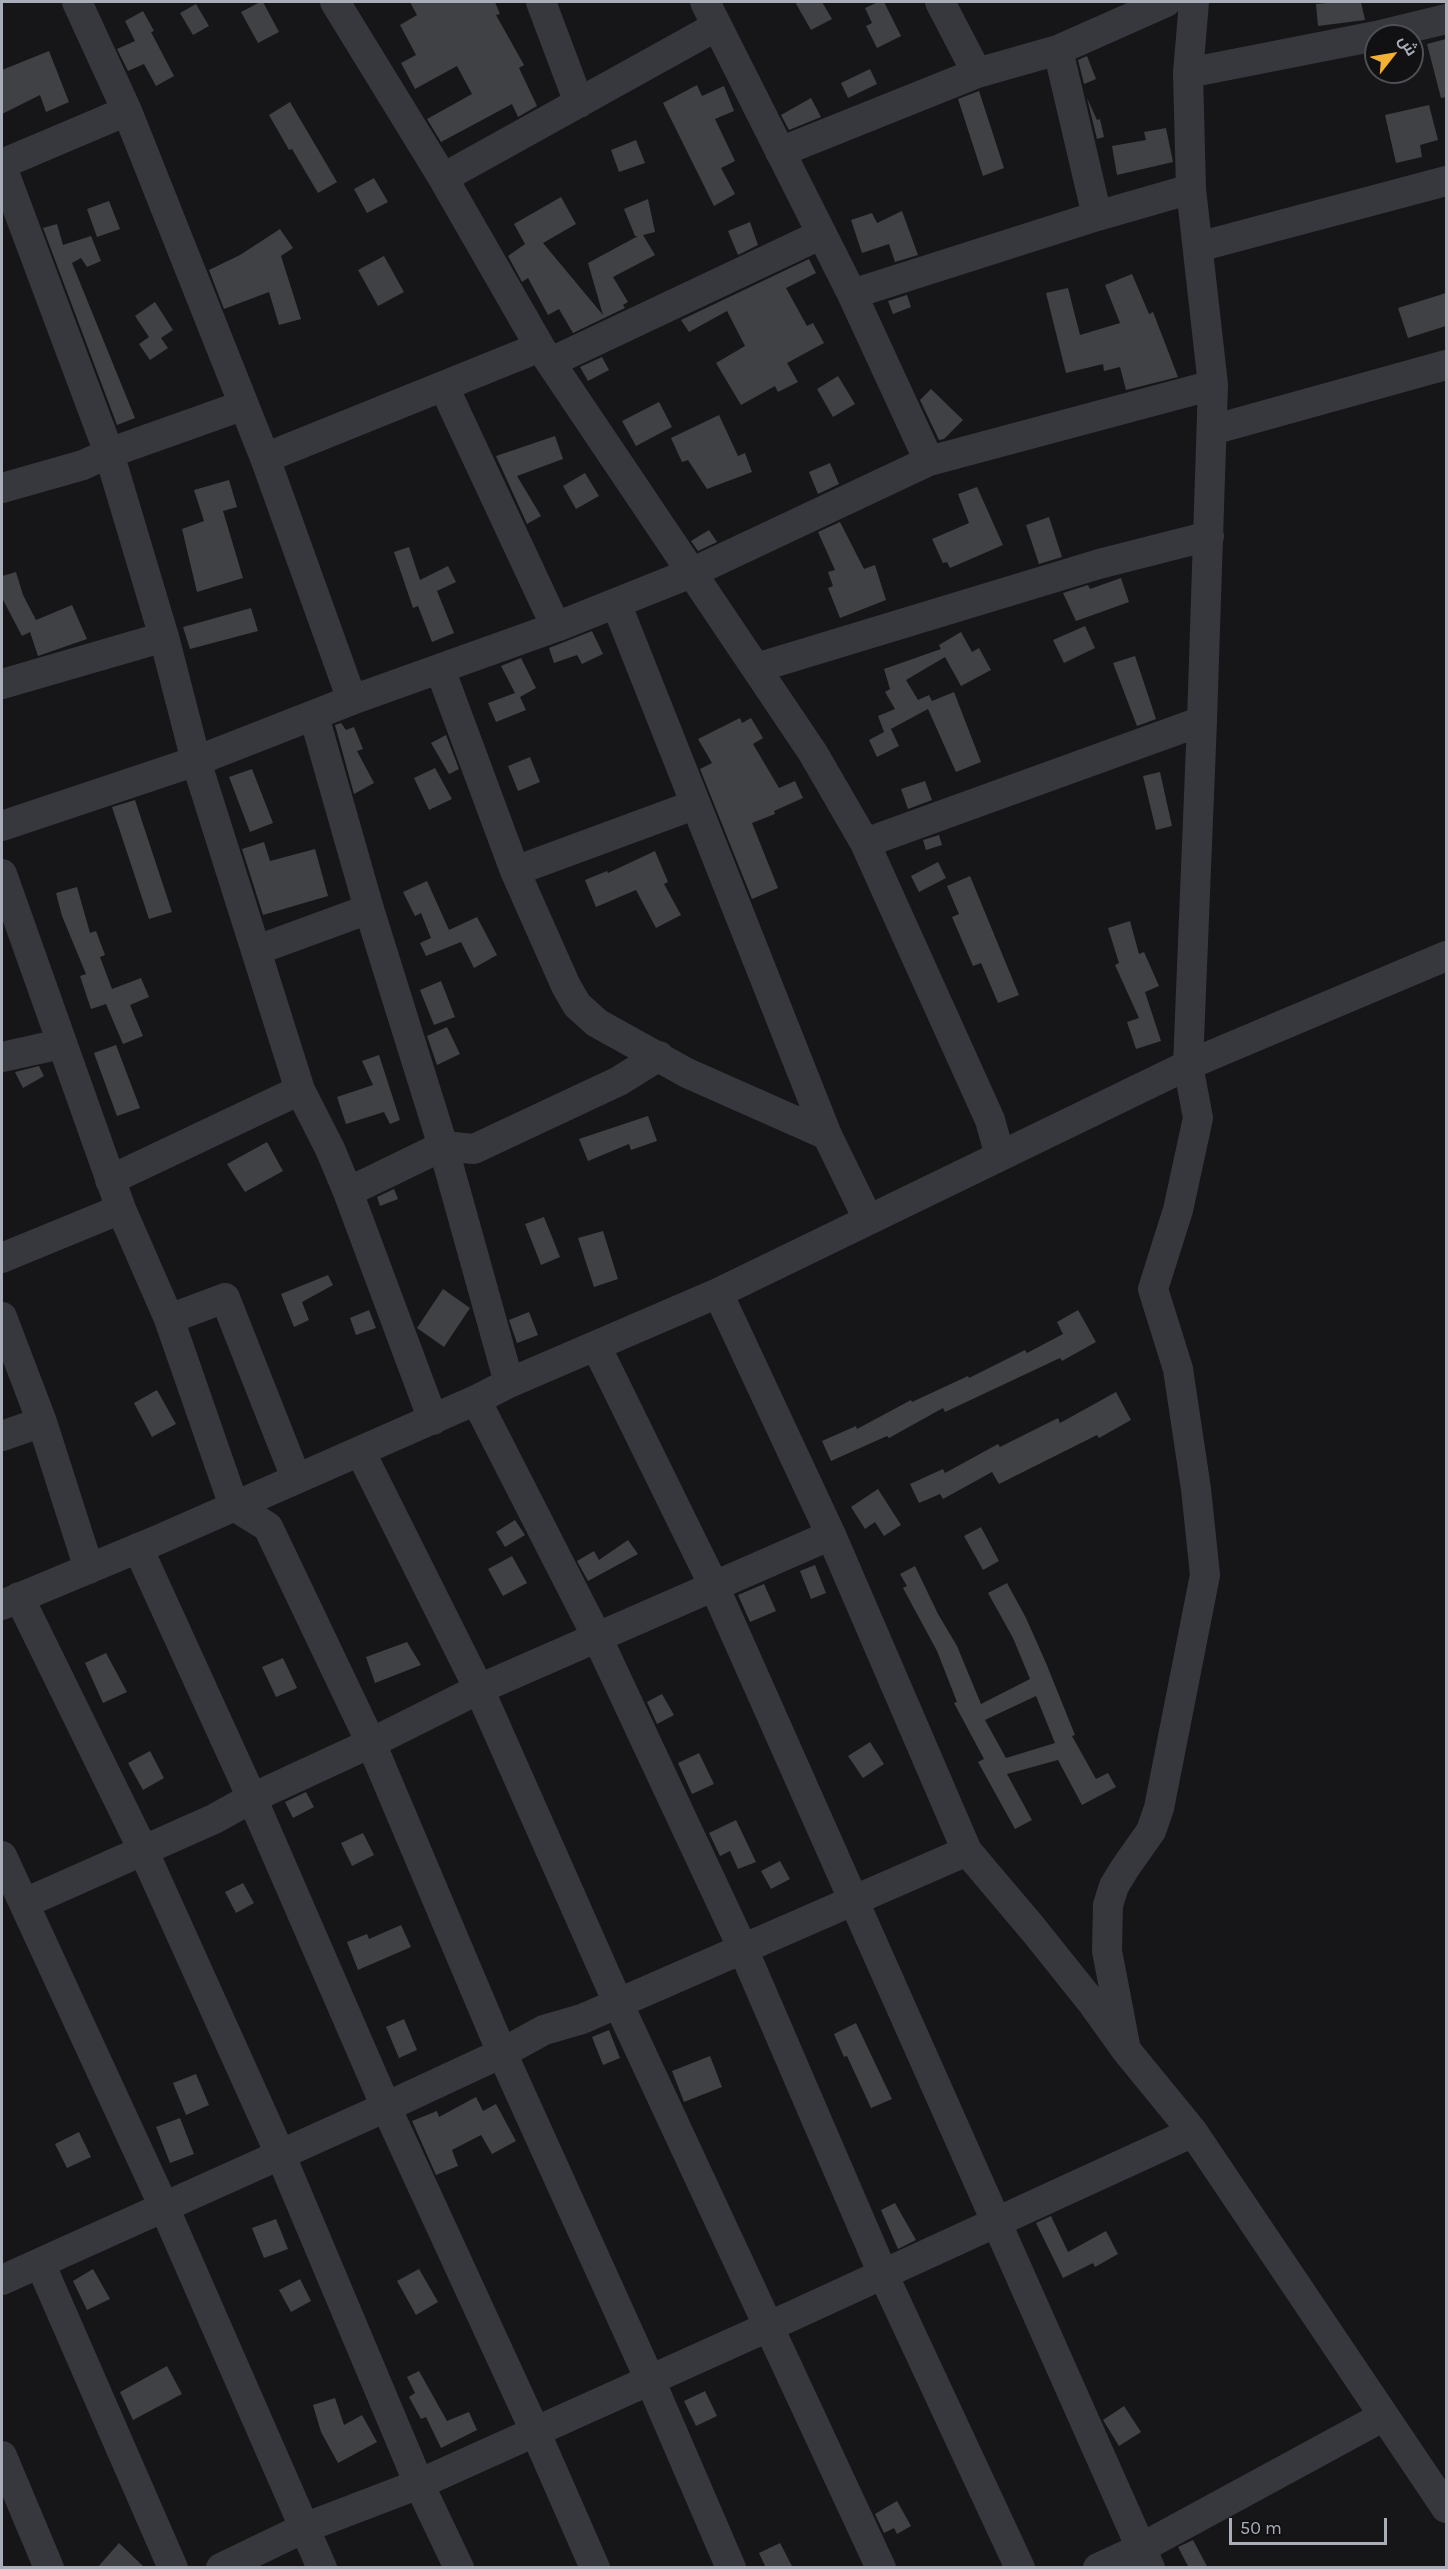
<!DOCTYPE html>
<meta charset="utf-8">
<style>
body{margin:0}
#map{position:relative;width:1448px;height:2569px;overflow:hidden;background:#161618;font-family:Karla,Cairo,sans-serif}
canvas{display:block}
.frame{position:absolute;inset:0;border:3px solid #a8adb8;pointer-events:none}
.north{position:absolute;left:1364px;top:24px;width:60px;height:60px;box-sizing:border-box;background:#111113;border:2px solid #4d4f55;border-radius:50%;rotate:59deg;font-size:16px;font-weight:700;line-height:24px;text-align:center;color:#a8adb8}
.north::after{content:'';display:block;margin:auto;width:21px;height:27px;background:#f2b134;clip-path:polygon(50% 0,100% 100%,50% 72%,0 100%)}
.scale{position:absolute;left:1229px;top:2518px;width:158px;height:27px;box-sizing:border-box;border:3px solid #a8adb8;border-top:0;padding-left:8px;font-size:18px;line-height:21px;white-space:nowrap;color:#a8adb8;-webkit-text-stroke:4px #111113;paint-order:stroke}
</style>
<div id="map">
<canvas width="1448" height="2569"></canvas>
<div class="frame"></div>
<div class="north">ش</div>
<div class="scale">50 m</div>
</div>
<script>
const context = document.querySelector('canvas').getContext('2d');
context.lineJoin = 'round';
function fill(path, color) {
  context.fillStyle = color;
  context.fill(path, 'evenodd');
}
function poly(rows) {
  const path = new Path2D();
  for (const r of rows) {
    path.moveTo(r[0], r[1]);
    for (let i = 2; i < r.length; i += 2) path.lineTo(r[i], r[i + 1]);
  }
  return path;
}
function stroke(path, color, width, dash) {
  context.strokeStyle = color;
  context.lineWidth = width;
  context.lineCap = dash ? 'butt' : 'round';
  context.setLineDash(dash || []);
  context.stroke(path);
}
const building = poly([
 [260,2,263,2,279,32,258,43,241,12],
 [410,2,495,2,500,14,496,15,524,65,519,68,537,106,518,117,512,104,441,142,427,119,472,94,457,66,415,89,401,63,416,55,400,25,417,15],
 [795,2,822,2,832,19,811,30],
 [878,2,884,2,901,36,877,48,866,26,872,23,865,8],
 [1339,2,1361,2,1365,20,1318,26,1316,4],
 [196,4,209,26,193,35,180,13],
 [143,11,154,31,151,32,174,76,156,86,144,64,128,71,117,49,135,41,125,21],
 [1446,39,1446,97,1441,98,1427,44],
 [49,51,69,102,46,112,40,95,2,114,2,70],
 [1087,56,1096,79,1084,84,1078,60],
 [870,69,877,84,848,98,841,83],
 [697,85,702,96,724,86,734,111,715,119,735,161,721,168,735,194,714,206,663,103],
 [979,91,1004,168,983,176,958,99],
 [811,98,821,117,789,130,781,115],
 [1087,98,1097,120,1100,119,1104,137,1097,139],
 [290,102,337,182,318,193,292,149,289,150,269,115],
 [1429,105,1438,140,1420,145,1422,157,1396,163,1385,115],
 [1166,128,1173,162,1117,175,1112,146,1146,140,1144,132],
 [636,140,645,163,619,172,611,150],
 [374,178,388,202,367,213,354,189],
 [561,197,576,224,543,243,603,315,588,263,638,236,635,236,624,209,648,199,655,232,643,235,655,255,613,277,628,302,623,305,625,308,573,333,559,309,548,315,528,278,522,282,508,256,525,244,514,224],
 [109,201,120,229,97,237,87,209],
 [902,211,918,255,895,262,889,244,862,253,851,220,872,213,877,223],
 [750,222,758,245,738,255,728,231],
 [57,224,63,245,91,236,101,261,87,267,81,258,72,263,135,418,117,425,43,228],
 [280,229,293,248,281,256,301,319,279,325,269,292,224,309,209,270,240,255],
 [384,256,404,292,378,306,358,270],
 [809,259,816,273,786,288,807,326,813,323,824,343,787,363,798,382,778,392,775,386,741,405,716,363,745,346,727,311,689,332,681,320],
 [1132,274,1149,314,1153,312,1178,377,1126,390,1120,367,1104,371,1103,364,1066,373,1046,293,1068,288,1080,335,1120,323,1105,285],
 [1446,293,1446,326,1408,338,1398,308],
 [907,295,911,307,893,314,888,301],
 [155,302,173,330,161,338,168,348,150,360,139,344,149,337,135,316],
 [602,357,609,370,588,381,580,367],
 [838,376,855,404,833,417,817,389],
 [931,389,963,420,944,439,939,440,920,400],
 [659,402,672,427,636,446,622,421],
 [719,415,738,456,745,453,752,472,707,489,688,460,682,462,671,438],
 [555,436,563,459,517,476,541,516,527,524,496,456],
 [830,463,839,484,818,494,809,472],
 [585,473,599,496,576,509,563,486],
 [229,480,237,507,223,511,243,578,197,592,182,529,204,521,194,490],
 [977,487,1003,545,950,568,947,562,943,563,932,539,969,523,958,494],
 [1049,517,1062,557,1039,564,1026,525],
 [840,522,864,569,875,565,886,600,840,618,828,588,833,586,828,572,835,570,818,532],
 [709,530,717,542,698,551,691,541],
 [409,547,420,580,448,566,456,582,437,591,454,633,432,642,418,606,413,608,394,552],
 [16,572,23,595,36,620,72,605,87,639,38,656,30,632,22,636,2,598,2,576],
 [1121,578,1129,602,1076,621,1063,593,1088,585,1090,589],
 [251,608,258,631,190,649,183,627],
 [1085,626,1095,648,1064,663,1053,640],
 [592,631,603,654,582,664,577,655,554,663,549,648],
 [961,632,972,652,979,648,991,670,961,686,945,657,906,680,918,700,929,695,932,701,954,692,981,762,956,772,928,709,889,730,891,729,899,746,877,757,869,740,884,732,878,716,895,709,885,692,890,689,884,669,941,649,939,645],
 [1135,656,1156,719,1137,726,1113,663],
 [521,658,536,688,520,697,526,710,496,722,488,703,515,693,501,666],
 [740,718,742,723,751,718,763,738,753,744,779,788,795,781,803,798,774,811,775,814,752,823,778,888,752,899,700,769,712,763,698,739],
 [341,723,346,730,354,727,363,749,357,751,374,783,354,794,335,725],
 [446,735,459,769,449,774,431,743],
 [530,757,540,782,518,791,508,766],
 [435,768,452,799,429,810,414,778],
 [252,769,273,823,250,832,229,777],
 [1160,772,1172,826,1156,830,1143,776],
 [925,781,932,800,908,809,901,789],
 [135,800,172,912,149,919,112,807],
 [939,835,942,845,926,850,923,840],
 [264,842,270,861,315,849,328,896,263,915,242,849],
 [655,851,668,882,664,884,681,915,656,928,636,890,596,907,585,880,607,871,608,873],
 [938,862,946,878,919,892,911,876],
 [970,876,1019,995,998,1003,981,963,973,966,952,917,959,914,947,886],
 [427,881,449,930,477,917,497,955,474,968,461,942,426,956,420,943,431,938,421,913,415,916,403,892],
 [77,887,90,933,96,931,105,955,100,957,112,989,141,978,149,997,130,1005,143,1036,123,1044,106,1004,91,1009,80,976,86,974,62,916,56,893],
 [1130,921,1139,954,1144,952,1159,986,1145,992,1161,1041,1136,1049,1127,1022,1139,1018,1115,965,1119,963,1108,928],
 [441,981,455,1017,434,1025,420,990],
 [447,1027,460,1054,437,1065,427,1036],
 [116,1045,140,1108,117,1116,94,1053],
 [379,1055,400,1120,390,1124,384,1112,346,1124,337,1097,373,1085,362,1061],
 [39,1066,44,1076,23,1088,15,1072],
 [648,1116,657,1141,631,1150,629,1144,588,1161,579,1139],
 [267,1142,283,1171,245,1192,227,1164],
 [394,1189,398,1199,380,1206,377,1197],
 [544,1217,560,1257,541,1265,525,1224],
 [603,1231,618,1279,594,1287,578,1238],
 [328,1275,333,1285,302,1302,309,1320,294,1327,281,1294],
 [443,1289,470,1308,444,1347,417,1328],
 [369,1310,376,1328,356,1335,350,1318],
 [1078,1310,1096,1342,1062,1361,1060,1358,945,1412,943,1408,889,1438,887,1436,831,1461,822,1441,856,1426,857,1429,911,1400,912,1402,968,1376,969,1378,1025,1350,1027,1353,1063,1334,1057,1322],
 [529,1312,538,1335,517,1343,509,1320],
 [157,1390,176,1424,152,1437,134,1403],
 [1116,1392,1131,1420,1099,1438,1097,1435,999,1484,992,1472,943,1499,940,1494,919,1503,910,1484,943,1469,945,1473,998,1444,1000,1447,1058,1418,1060,1423],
 [878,1489,901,1525,884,1536,875,1522,865,1529,851,1507],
 [515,1520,525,1535,505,1547,496,1532],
 [981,1527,999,1561,983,1570,964,1536],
 [628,1540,638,1554,588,1581,577,1561,594,1551,599,1560],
 [512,1556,527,1583,503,1596,488,1569],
 [815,1565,826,1593,811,1599,800,1571],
 [915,1566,938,1614,957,1646,981,1704,1030,1679,1013,1638,988,1593,1007,1583,1026,1618,1046,1663,1075,1735,1072,1736,1096,1779,1108,1773,1116,1787,1082,1805,1058,1760,1007,1774,1032,1820,1015,1829,978,1762,984,1759,954,1703,957,1702,937,1651,903,1588,907,1586,900,1574],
 [1036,1696,1055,1743,1006,1758,985,1720],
 [764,1584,776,1611,750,1622,738,1595],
 [407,1642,421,1665,375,1683,366,1657],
 [106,1653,127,1692,103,1703,85,1663],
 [283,1658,297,1688,276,1697,262,1667],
 [662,1694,674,1715,657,1724,647,1702],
 [870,1742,884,1764,863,1778,848,1756],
 [150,1751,164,1778,143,1790,128,1763],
 [699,1753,714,1784,692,1794,678,1763],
 [306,1792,314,1807,293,1818,285,1802],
 [736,1820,756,1862,738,1869,730,1851,720,1856,709,1833],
 [363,1833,374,1855,352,1866,341,1843],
 [780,1861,790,1879,771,1889,761,1871],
 [243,1883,254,1903,236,1913,225,1892],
 [401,1925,411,1947,358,1970,347,1942,367,1934,369,1939],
 [404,2019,417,2050,399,2058,386,2027],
 [856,2023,892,2099,871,2108,847,2056,844,2057,834,2034],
 [609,2030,620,2058,603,2065,592,2037],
 [710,2056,722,2087,684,2102,672,2071],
 [196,2074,209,2105,186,2115,173,2083],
 [476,2097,483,2111,496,2104,516,2141,492,2154,481,2135,452,2150,458,2166,436,2175,412,2121,437,2111,439,2117],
 [180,2118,194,2154,170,2163,156,2127],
 [79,2132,91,2157,67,2168,55,2144],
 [895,2203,916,2240,898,2249,881,2210],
 [1051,2216,1068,2252,1106,2231,1118,2254,1095,2267,1093,2263,1063,2278,1036,2223],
 [276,2219,288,2249,264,2258,252,2228],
 [93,2269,110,2299,87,2310,73,2281],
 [419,2269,438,2302,416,2315,397,2281],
 [300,2279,311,2301,291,2312,279,2290],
 [167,2366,182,2394,133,2420,120,2392],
 [419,2371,447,2421,469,2412,477,2430,441,2448,426,2417,421,2419,409,2397,415,2393,407,2377],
 [705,2391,717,2416,696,2426,684,2401],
 [335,2398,344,2425,362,2415,377,2442,338,2463,321,2432,313,2405],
 [1124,2406,1141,2432,1119,2446,1103,2420],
 [897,2501,911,2526,897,2534,894,2528,884,2533,875,2514],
 [1193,2540,1208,2568,1189,2568,1178,2547],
 [119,2543,145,2568,97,2568],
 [780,2543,793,2568,766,2568,759,2553]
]);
const minor = poly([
 [77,2,127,111,265,458,352,700],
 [335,2,443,178,540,347,813,753,865,843,990,1120,1000,1156],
 [541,2,579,103],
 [705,2,852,294,929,461],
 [940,2,977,73],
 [1376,36,1446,19],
 [1058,50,1097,216],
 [1188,73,1376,36],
 [780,152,977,73,1058,50,1166,2],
 [2,164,127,111],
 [2,167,109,453,164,637,196,761,300,1090,330,1149,348,1192,433,1420],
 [443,178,717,26],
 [1198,247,1446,181],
 [852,294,1097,216,1191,189],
 [551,362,822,234],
 [444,387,556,627],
 [1212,430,1446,365],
 [265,458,540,347],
 [2,488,83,465,109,453,244,405],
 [616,603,827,1135,868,1219],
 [756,668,1099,564,1209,536],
 [440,669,515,871,566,986,577,1005,597,1023,687,1073,827,1135],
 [2,684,164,637],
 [314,716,369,909,443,1146,509,1383],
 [2,826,196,761,352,700,556,627,691,573,929,461,1213,385],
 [865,843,1202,721],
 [515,871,694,805],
 [2,874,121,1209,169,1319,225,1298,296,1478],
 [257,950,369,909],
 [2,1057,61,1044],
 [110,1180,300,1090],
 [348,1192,443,1146,474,1149,619,1081,659,1056],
 [2,1258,121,1209],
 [718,1293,831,1535,967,1851,1033,1929,1093,2004,1126,2050,1193,2132,1446,2508],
 [2,1317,42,1422,89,1569],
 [169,1319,234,1506,268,1527,371,1743,502,2053,650,2380,731,2568],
 [596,1346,714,1586,1150,2568],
 [476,1400,597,1637,743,1949,883,2274,1020,2568],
 [2,1436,42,1422],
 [360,1451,479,1689,618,2003,881,2568],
 [138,1548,252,1798,386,2107,535,2431,595,2568],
 [19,1597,143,1850,281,2156,419,2484,459,2568],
 [2,1605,160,1539,476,1400,509,1383,718,1293,1188,1065,1446,956],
 [2,1856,164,2207,322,2568],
 [25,1903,214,1819,252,1798,371,1743,479,1689,831,1535],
 [1126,2050,1107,1951,1108,1905,1114,1886,1125,1868,1151,1831,1159,1808,1205,1575,1196,1489,1178,1369,1153,1289,1178,1210,1198,1118,1188,1065,1202,721,1213,385,1191,189,1188,73,1194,2],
 [40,2263,173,2568],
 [2,2280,386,2107,502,2053,544,2030,582,2019,967,1851],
 [2,2456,49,2568],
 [221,2568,304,2528,419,2484,770,2326,1193,2132],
 [1098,2568,1141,2548,1384,2416]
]);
fill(building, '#404145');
stroke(minor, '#37383d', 30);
</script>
